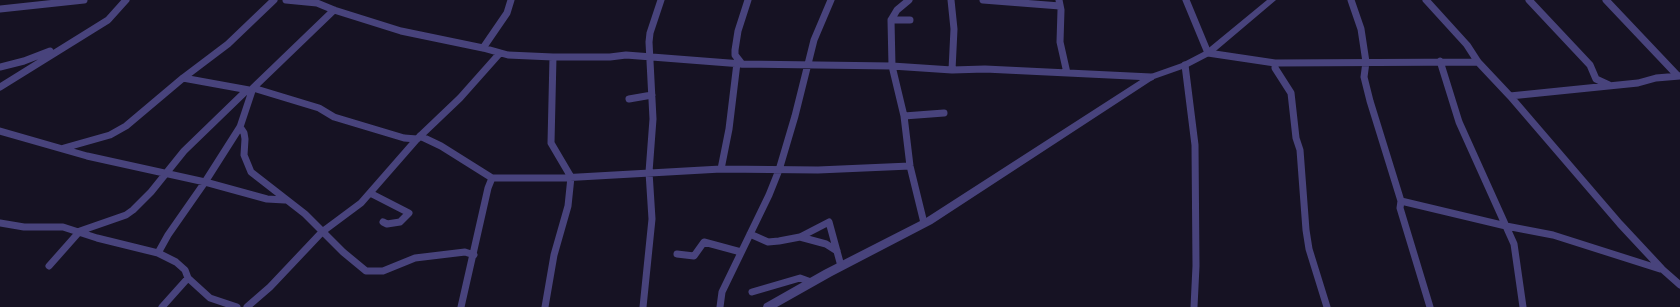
<!DOCTYPE html>
<style>
body{margin:0}
canvas{display:block;background:#161223}
</style>
<canvas width="1680" height="307"></canvas>
<script>
const context = document.querySelector('canvas').getContext('2d');
context.lineJoin = 'round';
function poly(rows) {
  const path = new Path2D();
  for (const r of rows) {
    path.moveTo(r[0], r[1]);
    for (let i = 2; i < r.length; i += 2) path.lineTo(r[i], r[i + 1]);
  }
  return path;
}
function stroke(path, color, width, dash) {
  context.strokeStyle = color;
  context.lineWidth = width;
  context.lineCap = dash ? 'butt' : 'round';
  context.setLineDash(dash || []);
  context.stroke(path);
}
function fill(path, color) {
  context.fillStyle = color;
  context.fill(path, 'evenodd');
}
const minor = poly([
 [286,0,317,3,334,10,401,31,483,48,508,55,553,57,610,57,626,55,742,64,892,66,952,70,985,69,1151,77],
 [909,0,897,10,891,20,892,66,904,116,910,166,924,223],
 [951,0,954,29,952,70],
 [983,0,1060,6],
 [1059,0,1061,10,1060,42,1067,73],
 [1186,0,1208,53,1275,63,1478,62],
 [1351,0,1361,29,1366,62,1364,77,1370,101,1401,201,1400,208,1430,307],
 [1426,0,1467,45,1478,62,1510,96,1620,224,1662,269,1680,285],
 [1529,0,1590,65,1596,79,1609,85],
 [1606,0,1678,76],
 [0,9,84,0],
 [891,20,910,20],
 [483,48,507,13,511,0],
 [1440,61,1459,122,1514,244,1523,307],
 [1275,63,1275,68,1291,93,1296,138,1300,150,1306,230,1309,249,1327,307],
 [742,64,735,55,735,50,738,31,748,0],
 [1185,65,1195,145,1196,266,1194,307],
 [0,67,24,61,50,51],
 [183,78,249,90],
 [0,87,108,20,126,0],
 [253,88,319,108,334,117,404,138,417,139],
 [1510,96,1638,83,1656,78,1680,76],
 [629,99,652,95],
 [904,116,944,113],
 [240,127,244,133,245,139,244,155,251,172,305,214,343,252,366,271,383,271,415,258,465,252,474,255],
 [0,131,87,156,205,182,267,199,285,200],
 [420,136,441,146,492,178,561,178,721,169,818,170,910,166],
 [64,148,110,135,126,126,183,78,228,44,274,0],
 [721,169,729,129,737,63],
 [370,193,409,213,400,222,387,224,383,222],
 [1401,201,1506,226,1553,235,1660,269],
 [0,223,24,227,63,227,97,238,158,253,176,262,185,270,188,278,210,298,237,307],
 [750,234,768,242,779,241,800,237,829,222,841,266],
 [800,237,826,244,837,251],
 [158,253,168,235,205,182,240,127,253,88,334,10],
 [677,254,694,256,704,242,741,252],
 [49,266,80,231,126,215,133,210,151,192,184,151,247,90],
 [752,292,800,278,811,282],
 [162,307,188,278],
 [247,307,270,287,322,232,361,203,417,139,460,98,500,53],
 [461,307,488,188,492,178],
 [545,307,554,255,568,206,571,177,551,143,553,57],
 [643,307,652,219,649,172,653,119,649,42,650,33,661,0],
 [720,307,722,292,769,195,779,170,795,116,814,40,831,0]
]);
const tertiary = poly([
 [1267,0,1276,0,1211,55,1188,67,1154,79,932,224,832,276,777,307,763,307,764,304,824,270,926,218,1148,75,1182,63,1205,51,1267,0]
]);
stroke(minor, '#48437c', 7);
fill(tertiary, '#48437c');
</script>
